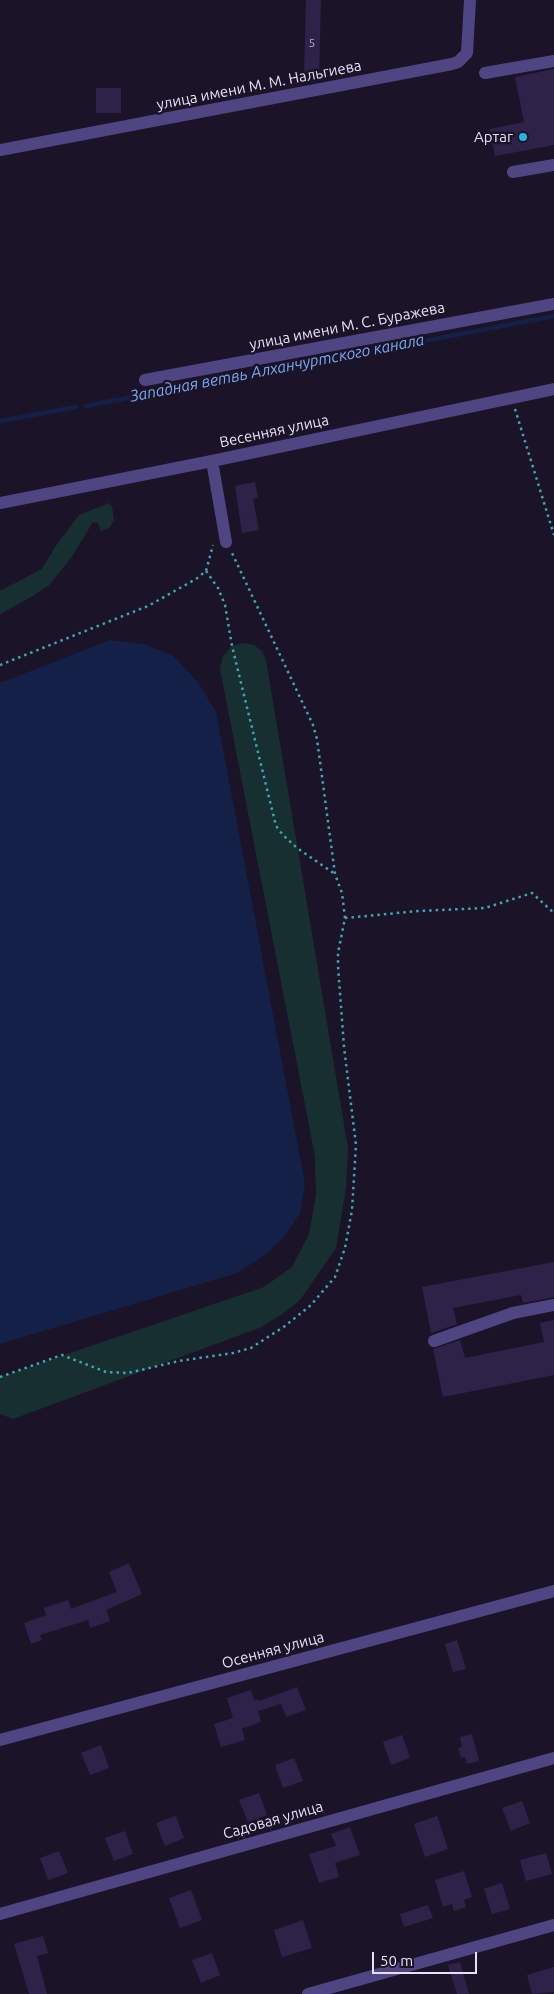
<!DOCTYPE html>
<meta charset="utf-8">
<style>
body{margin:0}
#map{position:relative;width:554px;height:1994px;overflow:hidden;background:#1b1429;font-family:Ubuntu,sans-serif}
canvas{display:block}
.scale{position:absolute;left:372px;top:1952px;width:105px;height:22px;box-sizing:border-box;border:2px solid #e7e0fb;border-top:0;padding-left:6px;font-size:15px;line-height:18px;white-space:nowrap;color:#e7e0fb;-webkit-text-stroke:4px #1b1429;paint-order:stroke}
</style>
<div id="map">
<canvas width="554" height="1994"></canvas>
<div class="scale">50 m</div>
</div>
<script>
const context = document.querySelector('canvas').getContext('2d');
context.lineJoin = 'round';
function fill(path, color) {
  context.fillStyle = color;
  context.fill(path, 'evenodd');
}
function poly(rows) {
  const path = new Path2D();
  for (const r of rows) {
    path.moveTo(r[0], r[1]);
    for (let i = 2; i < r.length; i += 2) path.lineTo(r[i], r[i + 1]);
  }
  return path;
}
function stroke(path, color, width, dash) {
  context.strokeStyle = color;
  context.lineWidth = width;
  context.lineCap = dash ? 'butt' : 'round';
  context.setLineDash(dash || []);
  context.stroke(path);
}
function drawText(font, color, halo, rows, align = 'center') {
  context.font = font + ' Ubuntu,sans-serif';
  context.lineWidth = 5;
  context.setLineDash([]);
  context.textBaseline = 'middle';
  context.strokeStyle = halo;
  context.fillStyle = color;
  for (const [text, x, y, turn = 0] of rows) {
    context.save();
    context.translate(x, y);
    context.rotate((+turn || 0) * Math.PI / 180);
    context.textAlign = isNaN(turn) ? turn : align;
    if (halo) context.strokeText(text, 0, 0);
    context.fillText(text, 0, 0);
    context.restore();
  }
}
const green = poly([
 [109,503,112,507,114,520,109,528,101,531,98,523,93,522,71,558,49,585,36,594,0,614,0,591,42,569,55,547,79,515],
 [243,643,254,645,262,651,266,660,348,1148,346,1188,336,1248,300,1300,281,1315,259,1328,13,1419,0,1414,0,1377,264,1287,292,1267,309,1234,316,1195,315,1156,220,669,223,656,232,646]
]);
const water = poly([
 [110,640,144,644,173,656,198,682,216,712,305,1184,300,1213,284,1237,266,1254,237,1273,0,1344,0,683]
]);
const stream = poly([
 [86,406,554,316],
 [0,421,76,407]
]);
const building = poly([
 [306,0,321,0,319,76,304,77],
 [554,69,554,145,495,156,490,129,524,122,515,77],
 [96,88,121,88,121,113,96,113],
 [255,482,258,498,253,499,259,530,242,533,235,486],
 [554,1262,554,1297,523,1303,521,1295,453,1308,457,1324,431,1333,422,1287],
 [554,1320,554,1375,443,1397,433,1349,460,1340,465,1358,544,1342,540,1323],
 [129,1563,142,1594,106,1610,110,1621,90,1628,88,1620,40,1635,42,1640,31,1644,24,1623,46,1615,44,1608,68,1600,71,1609,117,1592,109,1572],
 [457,1640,466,1669,453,1672,445,1644],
 [297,1687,306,1710,286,1717,281,1704,258,1711,261,1722,242,1729,245,1740,221,1747,214,1724,233,1718,227,1698,251,1690,254,1700,258,1699,259,1701],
 [472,1734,479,1761,467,1764,465,1757,461,1758,458,1748,462,1747,460,1737],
 [402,1735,410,1758,391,1765,383,1742],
 [101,1745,109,1768,90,1775,81,1753],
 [294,1758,303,1781,283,1788,275,1765],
 [259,1793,267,1815,248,1822,239,1800],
 [522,1801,530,1823,511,1831,502,1808],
 [176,1816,184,1838,165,1846,156,1823],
 [437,1816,448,1849,425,1857,414,1824],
 [350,1827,360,1855,335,1863,339,1877,319,1883,309,1854,336,1846,331,1834],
 [125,1831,133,1854,114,1861,105,1838],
 [59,1851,68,1873,48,1880,40,1858],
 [546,1853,552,1874,526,1881,520,1860],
 [464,1871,472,1897,464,1900,466,1907,454,1911,452,1904,443,1907,435,1880],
 [502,1883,510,1909,492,1914,484,1889],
 [191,1890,202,1920,180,1928,169,1898],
 [428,1905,433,1918,404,1927,400,1914],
 [303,1920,312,1948,282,1957,274,1930],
 [43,1936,48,1953,37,1956,47,1994,29,1994,14,1944],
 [212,1953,220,1975,201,1983,192,1960],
 [460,1962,469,1994,457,1994,448,1965],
 [554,1967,554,1992,532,1994,527,1975]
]);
const path = poly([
 [515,409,554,535],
 [206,571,218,588,225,605,232,646,276,826,283,835,297,848,335,874],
 [0,665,148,606,196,579,206,571,213,545],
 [345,918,418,911,485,908,532,893,554,913],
 [0,1377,62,1355,106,1372,128,1373,179,1361,233,1353,251,1348,285,1326,311,1305,335,1277,345,1248,352,1210,356,1145,344,1047,338,966,338,953,345,918,342,893,335,874,317,739,313,725,232,553]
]);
const minor = poly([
 [485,73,554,61],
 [0,150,452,64,458,62,467,53,470,0],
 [513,172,554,165],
 [145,380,554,304],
 [212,461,226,542],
 [0,503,212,461,554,389],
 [434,1341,513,1313,554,1305],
 [0,1740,554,1591],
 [0,1914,554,1758],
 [308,1994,554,1925]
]);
const markers = [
 [523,137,5,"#22b5e5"]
];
const numberNames = [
 ["5",312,43]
];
const streetNames = [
 ["улица имени М. М. Нальгиева",259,85,-11],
 ["улица имени М. С. Буражева",347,326,-11],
 ["Весенняя улица",274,431,-12],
 ["Осенняя улица",273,1650,-15],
 ["Садовая улица",273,1820,-16]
];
const poiNames = [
 ["Артаг",513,137]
];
const waterNames = [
 ["Западная ветвь Алханчуртского канала",277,368,-11]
];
fill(green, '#182f32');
fill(water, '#142047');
stroke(stream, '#142047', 4.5);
fill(building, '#2f2248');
stroke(path, '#3fa6b0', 2.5, [2.5, 4]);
stroke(minor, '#504583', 12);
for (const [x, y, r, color] of markers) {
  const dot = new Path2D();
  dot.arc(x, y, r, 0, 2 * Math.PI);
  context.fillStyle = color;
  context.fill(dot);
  stroke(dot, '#1b1429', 2);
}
drawText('12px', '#b9b0ce', null, numberNames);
drawText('15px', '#e7e0fb', '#1b1429', streetNames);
drawText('15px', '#e7e0fb', '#1b1429', poiNames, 'right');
drawText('italic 16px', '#7aa8f0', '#1b1429', waterNames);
</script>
